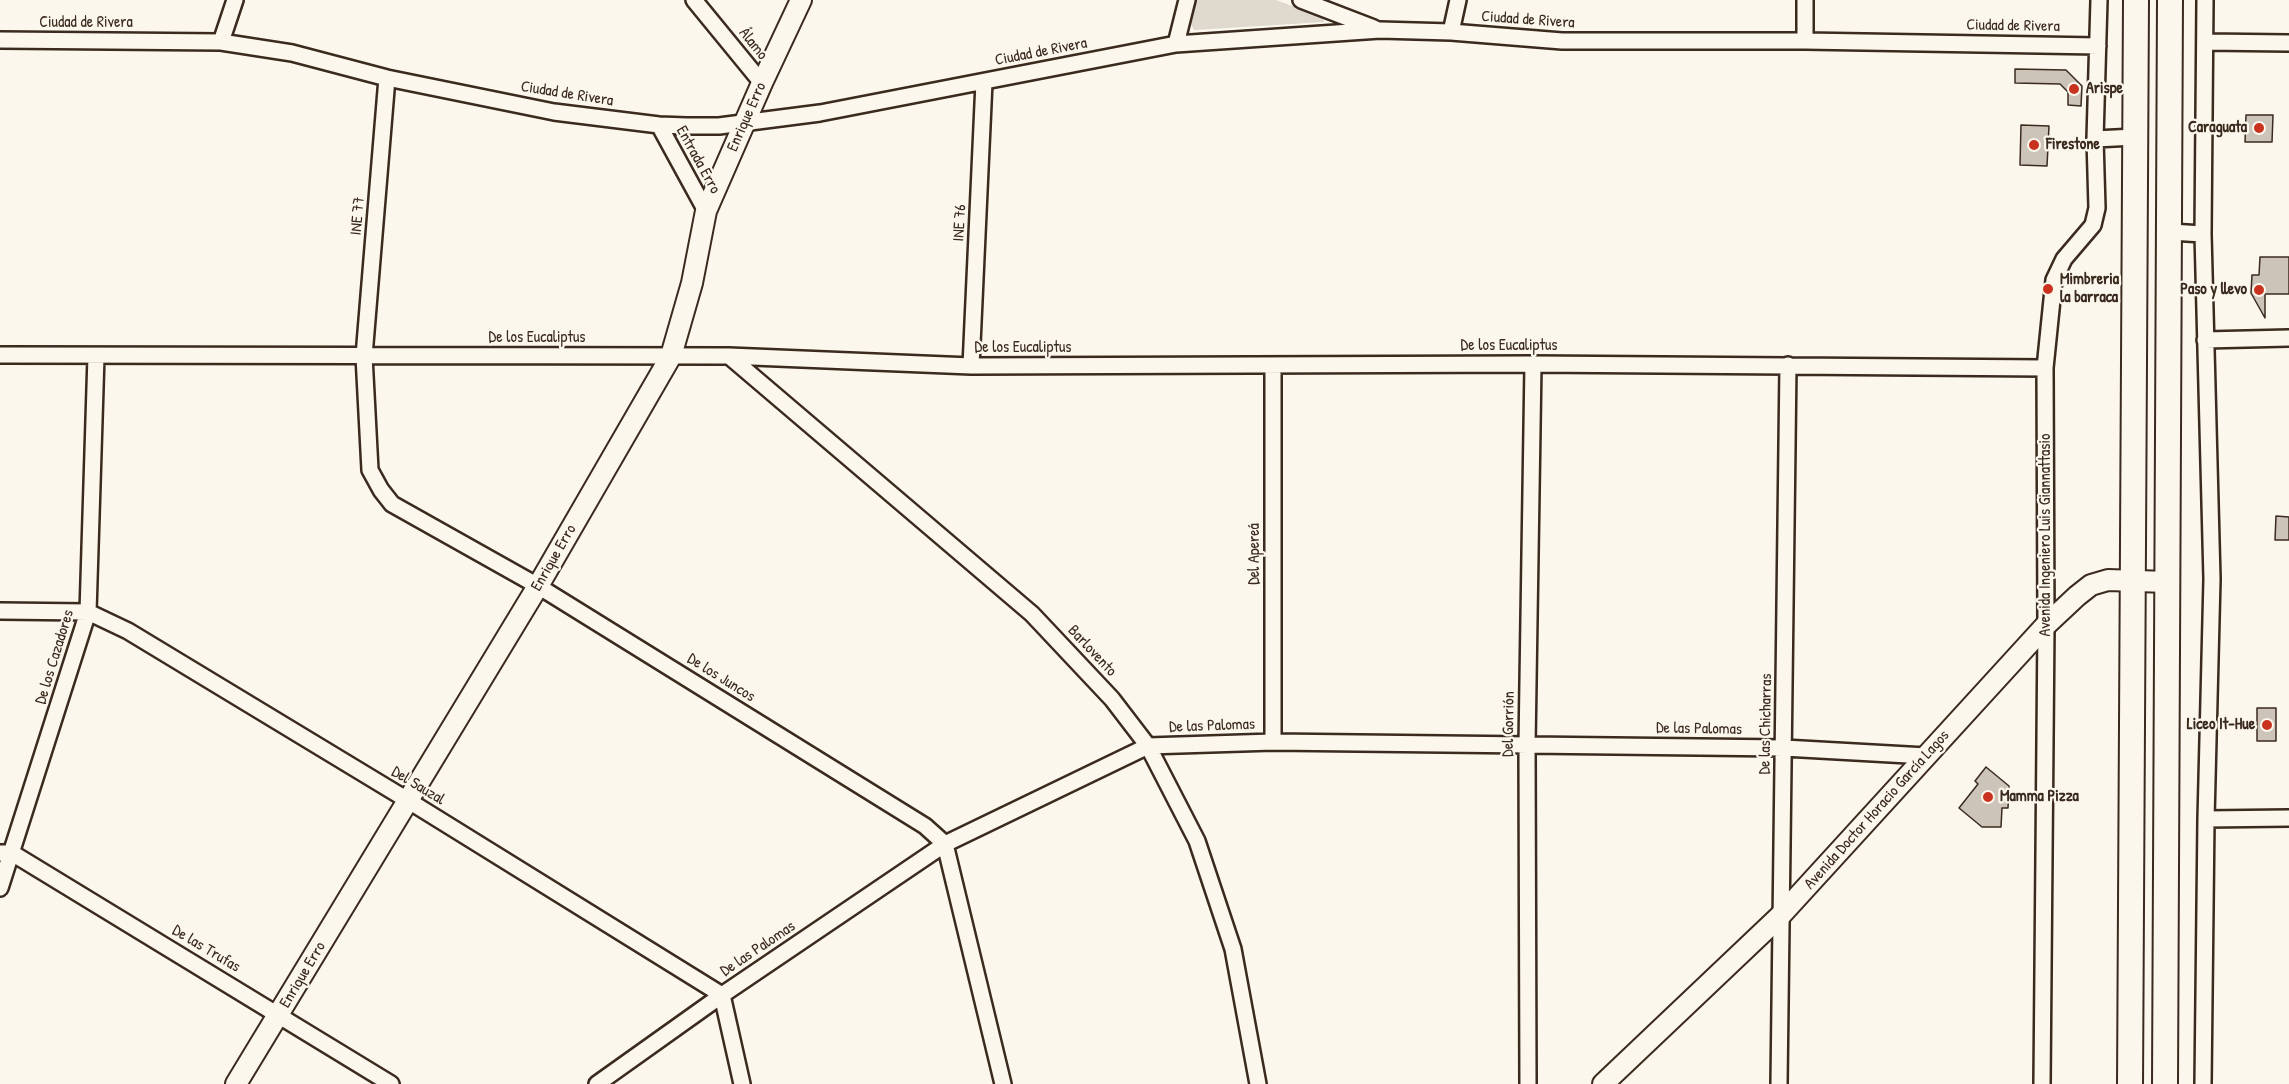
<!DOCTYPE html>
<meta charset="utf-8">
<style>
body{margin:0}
canvas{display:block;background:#fbf7ec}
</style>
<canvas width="2289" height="1084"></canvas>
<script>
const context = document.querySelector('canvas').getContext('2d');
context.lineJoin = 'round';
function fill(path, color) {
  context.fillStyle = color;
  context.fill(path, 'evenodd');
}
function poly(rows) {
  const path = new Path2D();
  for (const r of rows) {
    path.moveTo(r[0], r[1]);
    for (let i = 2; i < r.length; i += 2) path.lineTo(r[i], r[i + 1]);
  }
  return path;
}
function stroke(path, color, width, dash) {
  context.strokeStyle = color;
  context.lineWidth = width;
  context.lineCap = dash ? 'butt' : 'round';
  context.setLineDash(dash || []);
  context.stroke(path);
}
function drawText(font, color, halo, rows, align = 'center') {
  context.font = font + ' "Patrick Hand",sans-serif';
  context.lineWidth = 4.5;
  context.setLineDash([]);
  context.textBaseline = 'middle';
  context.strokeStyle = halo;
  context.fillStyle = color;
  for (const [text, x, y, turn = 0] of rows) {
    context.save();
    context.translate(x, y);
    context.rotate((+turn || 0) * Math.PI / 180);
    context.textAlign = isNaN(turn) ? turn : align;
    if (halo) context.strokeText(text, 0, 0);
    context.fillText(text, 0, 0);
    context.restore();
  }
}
const green = poly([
 [1196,0,1276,0,1323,17,1324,22,1194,30,1190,22]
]);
const building = poly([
 [2015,69,2066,70,2082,86,2081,106,2068,105,2068,92,2060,84,2015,83,2015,69],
 [2246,115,2273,115,2272,142,2245,142,2246,115],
 [2021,125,2049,126,2047,166,2020,165,2021,125],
 [2260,257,2289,257,2289,294,2265,294,2265,318,2251,293,2252,275,2259,275,2260,257],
 [2276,516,2289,517,2289,540,2275,540,2276,516],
 [2257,708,2276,708,2276,741,2257,741,2257,708],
 [1986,767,2009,786,2008,808,2002,808,2001,827,1982,827,1959,808,1978,784,1975,781,1986,767]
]);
const minor = poly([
 [694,0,762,83],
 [1301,0,1374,28],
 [1805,0,1805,41],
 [1451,32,1458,0],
 [0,40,221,42,292,53,387,78,554,112,659,125,687,126,719,126,820,113,1176,44,1380,30,1451,32,1562,41,1805,41,2098,46],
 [221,42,235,0],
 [2205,42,2289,43],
 [1176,44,1187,0],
 [387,78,364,356,370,470,381,490,392,504,538,586,925,826,945,844,1003,1084],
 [659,125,706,211],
 [2095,139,2135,137],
 [2170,232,2203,234],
 [2205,340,2289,338],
 [0,355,729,356,971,366,1533,364,2045,368],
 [729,356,1032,614,1112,699,1148,746,1197,841,1233,949,1258,1084],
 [1273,365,1273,742],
 [971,366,984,82],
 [0,611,88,612,128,631,409,801,722,995,742,1084],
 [2206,819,2289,818],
 [0,853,12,853,391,1084],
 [0,888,88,612,96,356],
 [597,1084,722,995,945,844,1148,746,1273,742,1784,748,1926,756],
 [1528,1084,1527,745,1533,364],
 [1779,1084,1788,365],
 [2042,1084,2046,625,2045,368,2054,280,2064,259,2093,225,2097,208,2095,139,2099,0],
 [2203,1084,2206,819,2212,579,2203,234,2205,0]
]);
const tertiary = poly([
 [236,1084,538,586,671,356,692,283,706,211,762,83,801,0],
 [1603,1084,1780,916,2046,625,2077,596,2091,585,2108,580,2167,582]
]);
const primary = poly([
 [2130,1084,2136,0],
 [2165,1084,2170,0]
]);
const markers = [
 [2074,89,6,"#c8321e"],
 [2259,128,6,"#c8321e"],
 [2034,145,6,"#c8321e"],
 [2048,289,6,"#c8321e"],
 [2259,290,6,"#c8321e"],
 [2267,725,6,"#c8321e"],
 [1988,797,6,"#c8321e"]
];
const streetNames = [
 ["Ciudad de Rivera",1528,20,4],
 ["Ciudad de Rivera",86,23],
 ["Ciudad de Rivera",2013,26,1],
 ["Álamo",753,44,51],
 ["Ciudad de Rivera",1041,52,-11],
 ["Ciudad de Rivera",567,94,9],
 ["Enrique Erro",747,117,-66],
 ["Entrada Erro",698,160,61],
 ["INE 77",358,216,-85],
 ["INE 76",960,223,-87],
 ["De los Eucaliptus",537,338],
 ["De los Eucaliptus",1509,346],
 ["De los Eucaliptus",1023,348],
 ["Avenida Ingeniero Luis Giannattasio",2046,535,-90],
 ["Del Apereá",1255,554,-90],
 ["Enrique Erro",554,558,-60],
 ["Barlovento",1092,651,47],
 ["De los Cazadores",55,657,-73],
 ["De los Juncos",721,678,32],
 ["Del Gorrión",1509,724,-89],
 ["De las Chicharras",1766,724,-89],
 ["De las Palomas",1212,726,-2],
 ["De las Palomas",1699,729,1],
 ["Del Sauzal",418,786,31],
 ["Avenida Doctor Horacio García Lagos",1877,810,-48],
 ["De las Trufas",206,949,31],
 ["De las Palomas",758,949,-34],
 ["Enrique Erro",303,975,-59]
];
const poiNames = [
 ["Arispe",2086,89],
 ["Caraguata",2247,128,"right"],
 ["Firestone",2046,145],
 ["Mimbreria",2060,280],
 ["la barraca",2060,298],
 ["Paso y llevo",2247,290,"right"],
 ["Liceo It-Hue",2255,725,"right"],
 ["Mamma Pizza",2000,797]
];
fill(green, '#dfd9ce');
fill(building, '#ccc4b9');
stroke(building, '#3b2a1e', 1.5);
stroke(minor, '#3b2a1e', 20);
stroke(tertiary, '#3b2a1e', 24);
stroke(primary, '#3b2a1e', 28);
stroke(minor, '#fbf7ec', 15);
stroke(tertiary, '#fbf7ec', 20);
stroke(primary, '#fbf7ec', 24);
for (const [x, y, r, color] of markers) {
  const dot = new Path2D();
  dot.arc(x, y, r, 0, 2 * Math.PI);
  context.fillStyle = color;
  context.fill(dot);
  stroke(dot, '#fbf7ec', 2);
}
drawText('16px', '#3b2a1e', '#fbf7ec', streetNames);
drawText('bold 16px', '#3b2a1e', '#fbf7ec', poiNames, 'left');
</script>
